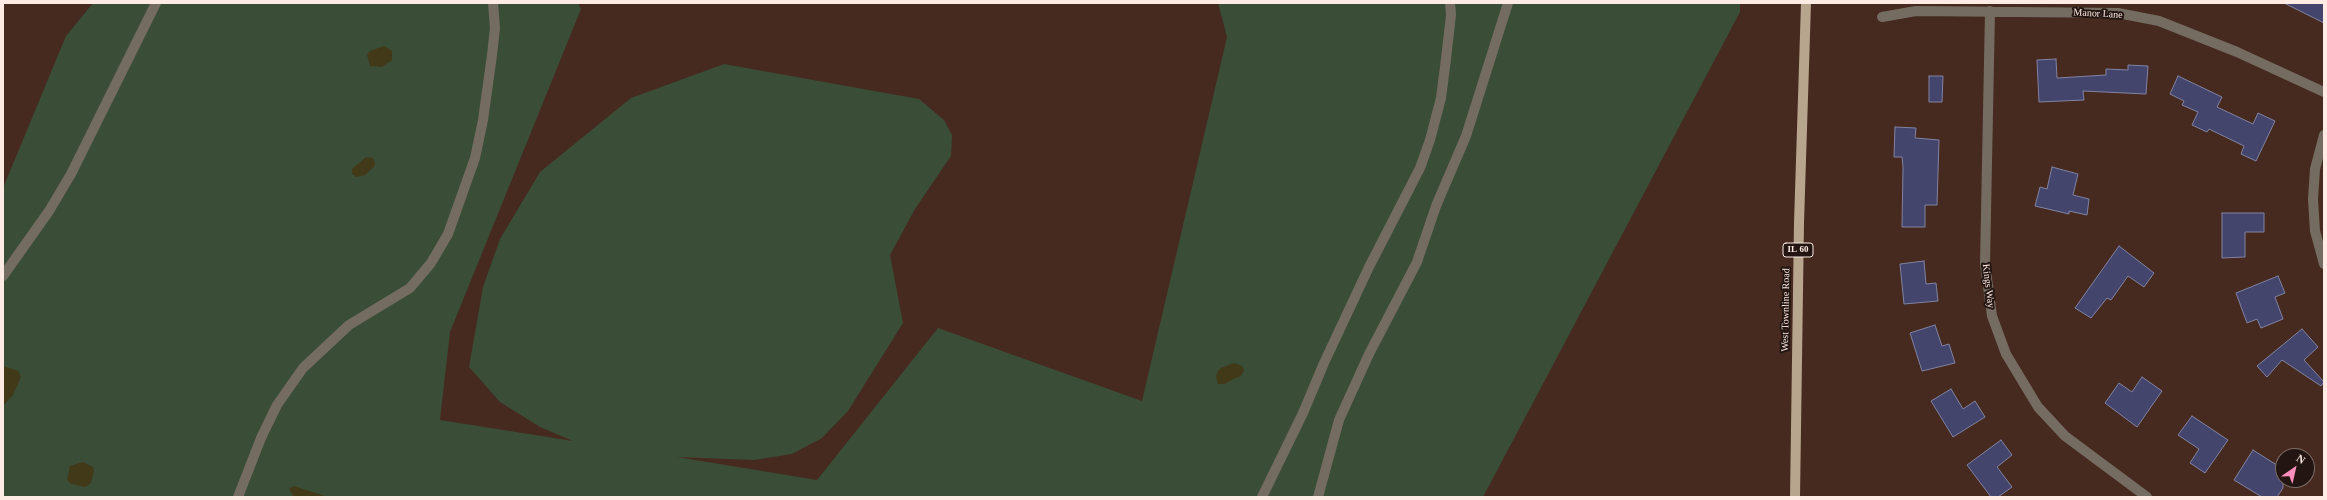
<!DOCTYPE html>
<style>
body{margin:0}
#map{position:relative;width:2327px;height:500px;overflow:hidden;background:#462a1f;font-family:"Times New Roman",serif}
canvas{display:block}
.frame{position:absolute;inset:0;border:4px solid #feebe4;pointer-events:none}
.north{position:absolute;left:2275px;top:448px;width:40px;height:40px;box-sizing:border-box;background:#231612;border:1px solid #7b6b66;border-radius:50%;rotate:34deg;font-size:11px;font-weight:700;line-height:16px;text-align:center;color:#feebe4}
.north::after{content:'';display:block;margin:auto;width:14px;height:18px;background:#fe8ebd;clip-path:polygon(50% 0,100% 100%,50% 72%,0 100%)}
</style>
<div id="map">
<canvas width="2327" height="500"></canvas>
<div class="frame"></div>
<div class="north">N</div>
</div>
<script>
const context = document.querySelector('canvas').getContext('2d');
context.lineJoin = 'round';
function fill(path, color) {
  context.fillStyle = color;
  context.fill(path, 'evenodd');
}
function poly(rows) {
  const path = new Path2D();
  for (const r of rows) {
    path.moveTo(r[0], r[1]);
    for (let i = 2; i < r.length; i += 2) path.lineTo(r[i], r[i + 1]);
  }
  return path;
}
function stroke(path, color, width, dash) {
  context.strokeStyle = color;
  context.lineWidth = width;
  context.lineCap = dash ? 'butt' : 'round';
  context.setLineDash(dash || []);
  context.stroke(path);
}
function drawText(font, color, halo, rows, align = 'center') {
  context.font = font + ' "Times New Roman",serif';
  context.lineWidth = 4;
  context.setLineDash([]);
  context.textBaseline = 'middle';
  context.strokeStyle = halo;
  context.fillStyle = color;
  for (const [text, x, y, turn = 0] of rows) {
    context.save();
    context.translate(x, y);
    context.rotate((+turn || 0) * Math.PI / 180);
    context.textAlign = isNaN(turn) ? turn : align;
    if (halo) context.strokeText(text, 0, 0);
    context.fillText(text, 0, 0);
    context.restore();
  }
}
const green = poly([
 [93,3,578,3,581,9,450,332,440,420,573,441,540,427,500,402,469,367,483,287,500,239,540,172,631,98,724,64,919,99,944,120,952,135,951,156,915,209,890,255,903,323,848,411,822,438,792,454,754,460,677,457,817,480,938,328,1142,401,1227,37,1218,3,1740,3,1740,12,1483,497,3,497,3,188,66,36]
]);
const sand = poly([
 [384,46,392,51,392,60,382,67,370,66,367,55,370,51],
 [366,157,373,158,375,163,374,167,365,175,356,177,352,174,352,169],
 [1234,363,1242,366,1244,370,1241,376,1233,379,1225,384,1218,384,1216,376,1218,371,1221,368],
 [3,366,18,371,21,377,13,395,3,406],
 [83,462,93,467,94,471,91,483,85,487,71,484,67,480,70,466],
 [294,486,325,496,326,497,294,497,289,489]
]);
const building = poly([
 [2284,3,2324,3,2324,23,2284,3],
 [2056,59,2057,78,2106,75,2106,69,2128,70,2128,65,2148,66,2146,94,2083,91,2084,100,2039,102,2037,60,2056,59],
 [1929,76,1943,76,1942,102,1929,102,1929,76],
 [2178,76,2222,97,2217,107,2253,124,2258,113,2275,121,2256,161,2241,154,2244,146,2209,129,2207,132,2192,125,2198,112,2182,105,2184,101,2170,94,2178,76],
 [1895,127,1916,128,1915,138,1939,140,1937,205,1925,205,1925,227,1902,227,1903,167,1902,157,1894,157,1895,127],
 [2052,167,2078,174,2073,195,2089,199,2087,215,2069,211,2069,214,2035,206,2040,187,2047,189,2052,167],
 [2222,213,2264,213,2264,232,2245,232,2245,257,2222,258,2222,213],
 [2119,246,2154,273,2144,287,2128,276,2111,300,2107,298,2091,318,2075,308,2119,246],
 [1924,261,1926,284,1936,283,1938,301,1904,304,1900,264,1924,261],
 [2278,276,2285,293,2275,297,2283,319,2261,328,2257,319,2247,323,2236,293,2278,276],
 [1935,325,1942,346,1949,344,1955,363,1922,371,1910,333,1935,325],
 [2302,329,2318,347,2304,360,2324,382,2321,386,2282,360,2267,377,2257,366,2302,329],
 [2142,377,2162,391,2137,427,2105,403,2119,383,2132,392,2142,377],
 [1951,389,1963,409,1975,401,1985,417,1953,437,1931,401,1951,389],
 [2192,416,2228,440,2205,473,2190,463,2199,449,2178,435,2192,416],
 [2001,440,2012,455,1997,467,2012,487,1998,497,1991,497,1967,465,2001,440],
 [2253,450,2283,469,2283,488,2277,497,2262,497,2234,480,2253,450]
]);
const service = poly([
 [3,276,49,211,71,174,156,3],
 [238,497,261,438,277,405,303,368,349,325,410,288,431,263,448,234,475,158,483,120,492,55,495,28,493,3],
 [1262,497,1303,413,1324,363,1369,267,1420,168,1430,140,1441,98,1446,59,1451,15,1450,3],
 [1318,497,1339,420,1369,354,1417,262,1436,206,1466,136,1508,3]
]);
const minor = poly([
 [1990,11,1985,264,1992,316,2006,354,2038,407,2065,436,2147,497],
 [1882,17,1916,11,2118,13,2159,21,2237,52,2324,92],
 [2324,135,2315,169,2313,199,2315,231,2324,264]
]);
const primary = poly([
 [1795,497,1799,223,1806,3]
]);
const shields = [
 [1798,250,30]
];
const shieldNames = [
 ["IL 60",1798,250]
];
const streetNames = [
 ["Manor Lane",2098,14,3],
 ["Kings Way",1988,286,83],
 ["West Townline Road",1786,310,-89]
];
fill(green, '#3a4d37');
fill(sand, '#423919');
fill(building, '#44456d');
stroke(building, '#8183a2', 1);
stroke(service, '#756c61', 10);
stroke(minor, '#756c61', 10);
stroke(primary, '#b8a58e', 10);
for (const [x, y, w] of shields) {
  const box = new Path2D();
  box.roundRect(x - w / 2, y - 7, w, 14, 3);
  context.fillStyle = '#231612';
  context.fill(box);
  stroke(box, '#feebe4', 1);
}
drawText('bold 9px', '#feebe4', null, shieldNames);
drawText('10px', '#feebe4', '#231612', streetNames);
</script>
